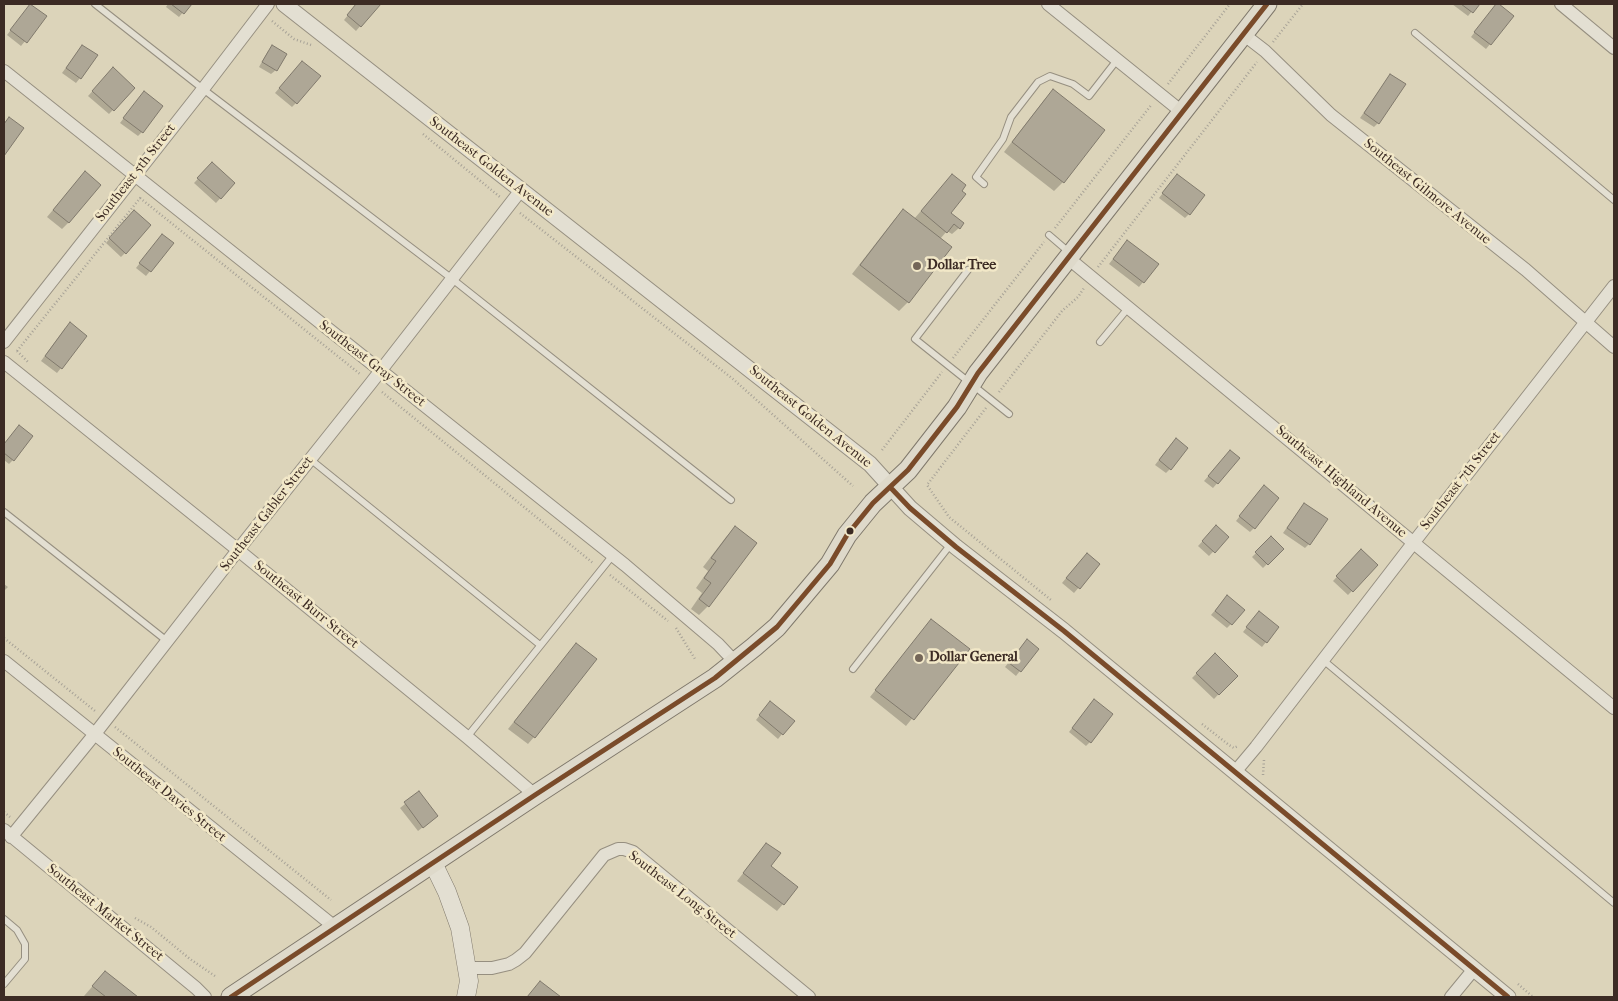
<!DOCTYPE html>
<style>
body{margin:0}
#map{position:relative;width:1618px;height:1001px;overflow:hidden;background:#dcd4ba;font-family:"IM FELL French Canon",serif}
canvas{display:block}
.frame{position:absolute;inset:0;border:5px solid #3c2b24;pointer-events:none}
</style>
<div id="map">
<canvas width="1618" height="1001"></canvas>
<div class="frame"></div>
</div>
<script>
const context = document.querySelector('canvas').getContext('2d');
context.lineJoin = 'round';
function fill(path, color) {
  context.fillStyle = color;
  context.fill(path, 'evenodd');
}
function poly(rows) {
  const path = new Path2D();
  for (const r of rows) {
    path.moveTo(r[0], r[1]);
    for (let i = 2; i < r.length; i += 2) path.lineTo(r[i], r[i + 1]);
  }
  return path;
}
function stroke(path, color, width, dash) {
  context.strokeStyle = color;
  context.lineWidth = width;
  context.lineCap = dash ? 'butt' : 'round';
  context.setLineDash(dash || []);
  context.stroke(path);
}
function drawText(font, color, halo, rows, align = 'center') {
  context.font = font + ' "IM FELL French Canon",serif';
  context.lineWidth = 5;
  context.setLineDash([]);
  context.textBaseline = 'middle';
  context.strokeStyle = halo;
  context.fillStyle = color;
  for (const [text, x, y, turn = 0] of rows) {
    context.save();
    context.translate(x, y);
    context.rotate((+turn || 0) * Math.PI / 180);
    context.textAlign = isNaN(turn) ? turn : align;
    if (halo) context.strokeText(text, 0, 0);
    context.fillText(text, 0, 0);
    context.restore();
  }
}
const shadow = poly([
 [168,4,190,4,179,17,166,7],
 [357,4,379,4,356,31,344,20],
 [1452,4,1478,4,1468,16],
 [1493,8,1513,16,1486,49,1471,37],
 [26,10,45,17,21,46,7,35],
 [82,46,80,78,76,83,62,73],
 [268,51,276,70,271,74,259,67],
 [298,66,296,103,292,107,275,93],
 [113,69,134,88,109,114,88,96],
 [1390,75,1378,123,1374,127,1360,118],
 [1053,91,1063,182,1054,191,1004,152,1044,100],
 [140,97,142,132,138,136,120,123],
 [212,164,234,183,216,203,194,183],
 [952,175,949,213,959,228,952,234,947,231,940,239,908,302,899,311,852,274,894,220,903,211,914,219],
 [78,180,69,222,62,229,47,217],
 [1173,180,1189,214,1185,218,1159,198],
 [130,215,125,253,121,257,106,243],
 [158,240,172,244,146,276,136,268],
 [1123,246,1157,265,1139,287,1109,264],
 [65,328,61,368,57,373,41,361],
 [15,430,13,460,9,464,4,460,4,445],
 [1171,444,1170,469,1166,473,1155,465],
 [1226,456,1239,458,1213,488,1204,481],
 [1259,491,1254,528,1250,532,1236,521],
 [1300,509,1309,544,1305,548,1283,533],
 [1216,527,1227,537,1209,556,1198,546],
 [735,528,708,606,699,615,691,609,702,593,696,588,708,571,703,567,726,537],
 [1271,538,1282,549,1263,568,1252,557],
 [1361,551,1377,565,1348,595,1333,581],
 [1082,559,1099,564,1074,593,1062,583],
 [4,584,8,587,4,591],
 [1223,601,1231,624,1227,628,1211,615],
 [1255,617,1278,627,1262,647,1243,632],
 [931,620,968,649,906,726,870,697],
 [576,644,534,737,528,744,508,729],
 [1023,645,1037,649,1016,676,1005,667],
 [1215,655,1236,676,1214,699,1192,678],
 [1090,705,1090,742,1086,746,1069,732],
 [766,707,782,734,778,739,756,720],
 [419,793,437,816,418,831,400,808],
 [766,844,769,866,783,904,777,911,737,881],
 [105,972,136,997,84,996]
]);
const building = poly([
 [30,4,47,16,27,43,10,30,30,4],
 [171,4,192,4,184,14,171,4],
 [356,4,381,4,361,27,347,15,356,4],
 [1461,4,1480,4,1473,13,1461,4],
 [1496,4,1499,4,1514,16,1491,45,1474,32,1496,4],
 [82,45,98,55,81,79,66,68,82,45],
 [272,45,287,54,277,71,262,62,272,45],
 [302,61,321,76,297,104,279,88,302,61],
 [113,67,135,88,114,111,92,91,113,67],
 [1390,74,1406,84,1379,124,1364,113,1390,74],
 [1053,89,1105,130,1064,183,1012,142,1053,89],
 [144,91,163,106,143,133,123,118,144,91],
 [9,117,24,128,4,156,4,124,9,117],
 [212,162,235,183,221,199,197,178,212,162],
 [85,171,101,185,69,223,53,210,85,171],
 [952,174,966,185,962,191,966,194,951,213,964,223,960,229,954,224,947,233,921,211,952,174],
 [1177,174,1205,195,1190,215,1162,193,1177,174],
 [903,209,952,247,909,303,860,265,903,209],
 [134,210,151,225,126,254,109,238,134,210],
 [162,234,174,243,151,272,139,263,162,234],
 [1127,240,1159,264,1144,283,1113,259,1127,240],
 [70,322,87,336,62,369,45,356,70,322],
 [19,425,33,436,14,461,4,453,4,444,19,425],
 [1176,438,1188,448,1171,470,1159,460,1176,438],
 [1230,450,1240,458,1218,484,1208,476,1230,450],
 [1264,485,1279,498,1255,529,1239,516,1264,485],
 [1304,503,1328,519,1310,545,1287,528,1304,503],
 [1216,525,1229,537,1215,553,1202,541,1216,525],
 [735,526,757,543,709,607,699,599,711,583,704,578,716,561,711,558,735,526],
 [1271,536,1284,549,1268,565,1255,552,1271,536],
 [1361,549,1378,565,1353,592,1336,576,1361,549],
 [1087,553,1100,564,1080,589,1066,578,1087,553],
 [1227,595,1245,610,1232,625,1215,611,1227,595],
 [1259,611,1279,627,1267,643,1246,627,1259,611],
 [931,619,970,649,914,720,875,690,931,619],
 [1027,639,1039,649,1021,672,1009,663,1027,639],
 [576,643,597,659,535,738,514,722,576,643],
 [1215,653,1238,676,1219,695,1196,673,1215,653],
 [1094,699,1113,714,1091,743,1072,728,1094,699],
 [770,701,795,721,783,735,759,715,770,701],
 [419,791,438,816,423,828,404,802,419,791],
 [766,843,781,853,771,866,798,887,784,905,743,873,766,843],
 [105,971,138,997,106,997,92,986,105,971],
 [540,981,561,997,527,997,540,981]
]);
const path = poly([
 [272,21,294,39,311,45],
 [1273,42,1303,4],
 [1168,84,1230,4],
 [423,134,500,197],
 [140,198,360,374],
 [520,213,733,379,853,486],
 [1055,228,1152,104],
 [1098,267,1257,62],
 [17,351,28,362],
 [17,351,141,197],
 [953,358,1044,242],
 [382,392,593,563],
 [999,392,1062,311,1078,297,1084,288],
 [986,408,927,485,949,517,1051,600],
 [882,450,942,372],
 [610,575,668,621],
 [676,628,695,659],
 [4,638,95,711],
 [1202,724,1229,745,1234,748,1238,746],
 [115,727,331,900],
 [1264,760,1263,775,1265,776],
 [4,812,10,817],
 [135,918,151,927,190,959,215,976],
 [1518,984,1533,997]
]);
const service = poly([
 [95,4,203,89,451,278,731,500],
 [1415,33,1614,200],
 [984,184,976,177,1003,139,1011,117,1038,82,1050,76,1073,84,1089,96,1117,60],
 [1049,235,1070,253],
 [968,270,915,339,1009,414],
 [1100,342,1129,307],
 [310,459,540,645],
 [4,512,167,641],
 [1323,660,1614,903],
 [853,669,951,544],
 [467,737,613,555],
 [4,919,17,930,25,944,25,959,4,984]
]);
const minor = poly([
 [1048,4,1182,112],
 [1561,4,1614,48],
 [1243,34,1265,51,1331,115,1526,270,1614,347],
 [4,71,625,565,718,644,735,662],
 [1068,258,1614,708],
 [4,342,203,89,268,4],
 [4,362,238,550,467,737,535,795],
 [4,661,336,928],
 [1235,772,1256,747,1414,542,1614,286],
 [4,830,196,988,205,997],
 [11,837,94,735,238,550,371,383,521,190],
 [467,968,492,968,509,964,516,960,525,953,604,855,618,849,624,849,633,852,809,997],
 [1451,997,1474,969]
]);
const tertiary = poly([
 [284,4,870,464,910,508,956,547,1064,631,1508,997]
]);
const secondary = poly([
 [433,863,447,892,460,928,469,981,466,997]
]);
const primary = poly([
 [231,997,535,795,715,678,754,647,777,627,830,564,847,535,873,503,908,470,957,407,978,373,1267,4]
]);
const bus1 = poly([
 [890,487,910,508,956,547,1064,631,1508,997],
 [231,997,535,795,715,678,777,627,830,564,847,535,873,503,908,470,957,407,978,373,1267,4]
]);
const markers = [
 [917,266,5,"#746658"],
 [850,531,4.5,"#3c2b24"],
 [919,658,5,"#746658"]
];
const streetNames = [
 ["Southeast Golden Avenue",491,167,38],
 ["Southeast 5th Street",136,173,-52],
 ["Southeast Gilmore Avenue",1427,192,39],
 ["Southeast Gray Street",372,364,38],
 ["Southeast Golden Avenue",810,417,39],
 ["Southeast 7th Street",1461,481,-52],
 ["Southeast Highland Avenue",1341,482,40],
 ["Southeast Gabler Street",267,514,-52],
 ["Southeast Burr Street",306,605,39],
 ["Southeast Davies Street",169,795,39],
 ["Southeast Long Street",682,895,38],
 ["Southeast Market Street",105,913,39]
];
const poiNames = [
 ["Dollar Tree",927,266],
 ["Dollar General",929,658]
];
fill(shadow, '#0003');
fill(building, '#aea796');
stroke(building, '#80796c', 1);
stroke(service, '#968f80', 8);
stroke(minor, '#968f80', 14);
stroke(tertiary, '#968f80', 17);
stroke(secondary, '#80796c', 19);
stroke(primary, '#80796c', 21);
stroke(path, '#a7a297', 2.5, [1, 2.5]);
stroke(service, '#e3dfd2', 6);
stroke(minor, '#e3dfd2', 12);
stroke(tertiary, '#e3dfd2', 15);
stroke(secondary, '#e3dfd2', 18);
stroke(primary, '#ded9ca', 19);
stroke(bus1, '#7a4b2a', 5);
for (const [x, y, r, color] of markers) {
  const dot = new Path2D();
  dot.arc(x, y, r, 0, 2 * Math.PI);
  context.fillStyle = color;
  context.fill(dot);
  stroke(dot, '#f2e8c8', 2);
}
drawText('14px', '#3c2b24', '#f2e8c8', streetNames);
drawText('bold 14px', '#3c2b24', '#f2e8c8', poiNames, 'left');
</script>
